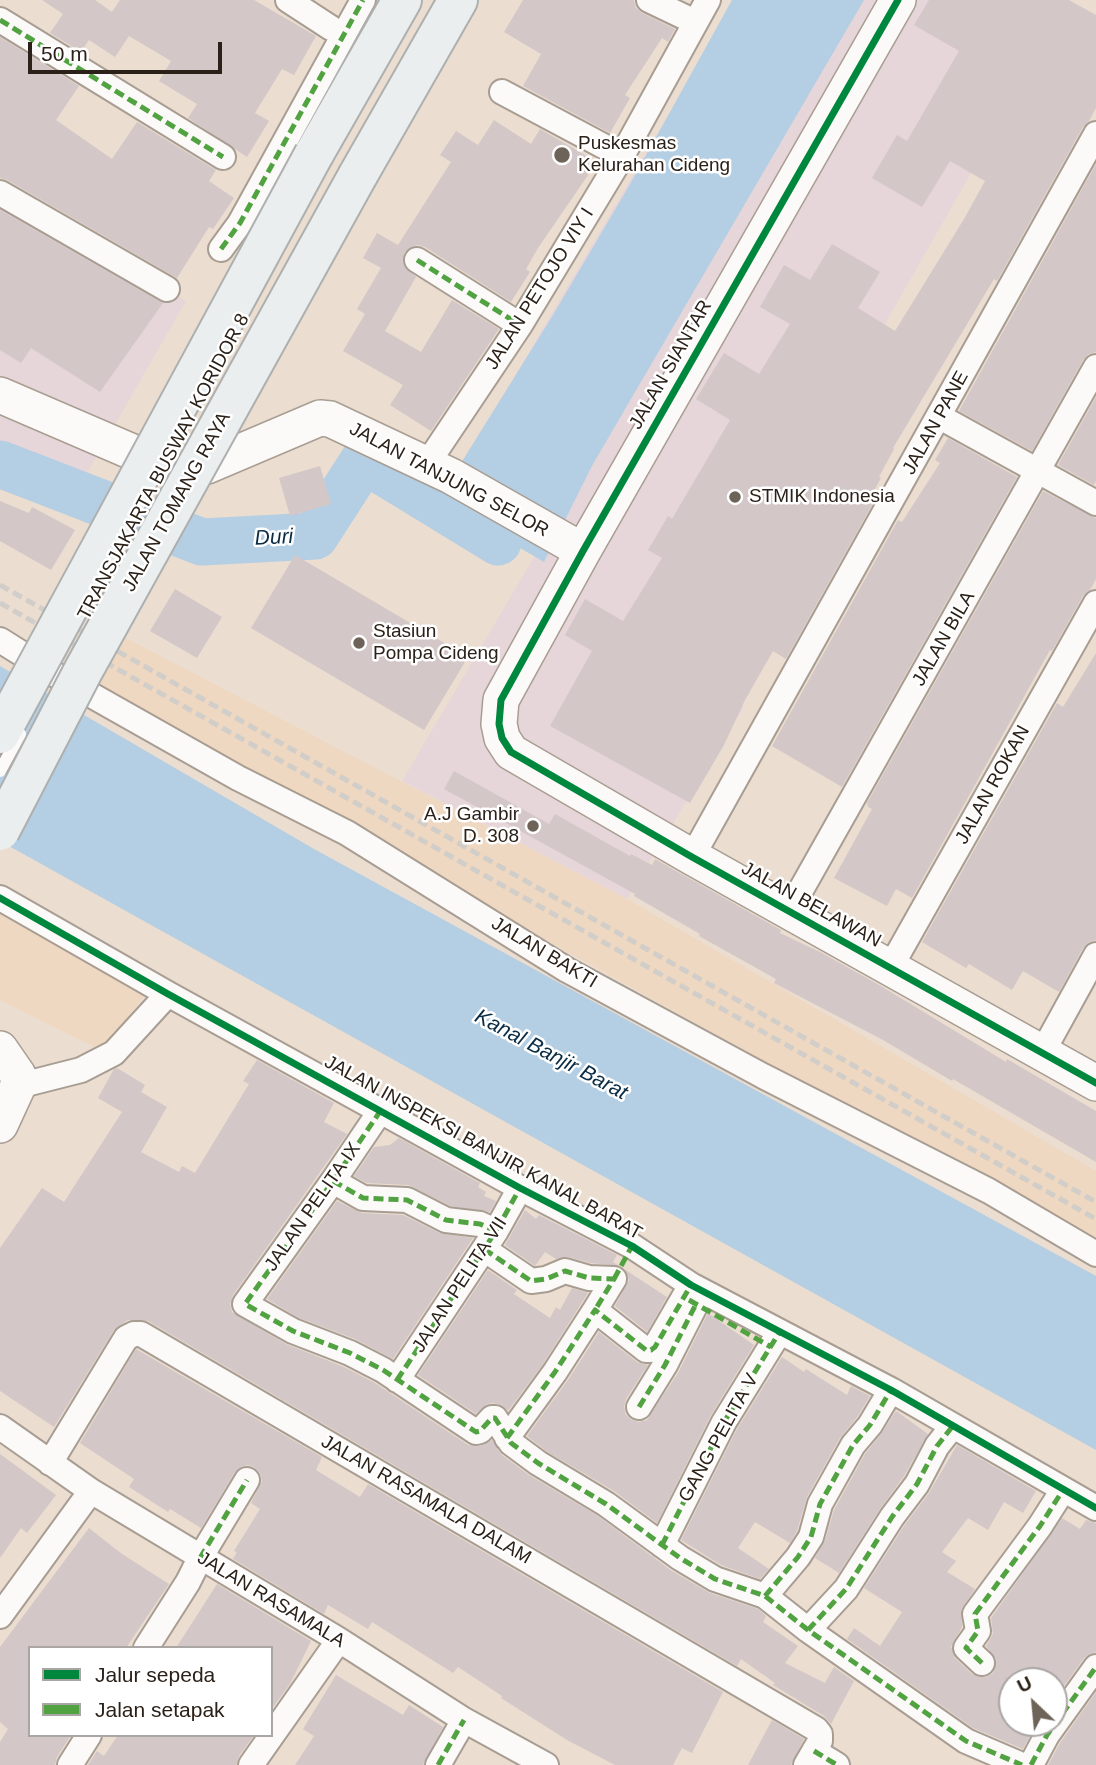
<!DOCTYPE html>
<style>
body{margin:0}
#map{position:relative;width:1096px;height:1765px;overflow:hidden;background:#ebddcf;font-family:Helvetica,sans-serif}
canvas{display:block}
.legend{position:absolute;left:28px;top:1646px;width:245px;height:91px;box-sizing:border-box;background:#fff;border:2px solid #aaa6a3;margin:0;padding:9px 12px;list-style:none;font-size:21px;color:#2b2118}
.legend li{display:flex;align-items:center;gap:14px;height:35px}
.legend b{width:35px;border:2px solid #aaa6a3}
.north{position:absolute;left:998px;top:1667px;width:70px;height:70px;box-sizing:border-box;background:#fff;border:2px solid #aaa6a3;border-radius:50%;rotate:334deg;font-size:19px;font-weight:700;line-height:28px;text-align:center;color:#2b2118}
.north::after{content:'';display:block;margin:auto;width:24px;height:32px;background:#6e6358;clip-path:polygon(50% 0,100% 100%,50% 72%,0 100%)}
.scale{position:absolute;left:28px;top:42px;width:194px;height:32px;box-sizing:border-box;border:4px solid #2b2118;border-top:0;padding-left:9px;font-size:21px;line-height:24px;white-space:nowrap;color:#2b2118;-webkit-text-stroke:5px #fff;paint-order:stroke}
</style>
<div id="map">
<canvas width="1096" height="1765"></canvas>
<ul class="legend">
<li><b style="height:9px;background:#00873e"></b>Jalur sepeda</li>
<li><b style="height:9px;background:#51a240"></b>Jalan setapak</li>
</ul>
<div class="north">U</div>
<div class="scale">50 m</div>
</div>
<script>
const context = document.querySelector('canvas').getContext('2d');
context.lineJoin = 'round';
function fill(path, color) {
  context.fillStyle = color;
  context.fill(path, 'evenodd');
}
function poly(rows) {
  const path = new Path2D();
  for (const r of rows) {
    path.moveTo(r[0], r[1]);
    for (let i = 2; i < r.length; i += 2) path.lineTo(r[i], r[i + 1]);
  }
  return path;
}
function stroke(path, color, width, dash) {
  context.strokeStyle = color;
  context.lineWidth = width;
  context.lineCap = dash ? 'butt' : 'round';
  context.setLineDash(dash || []);
  context.stroke(path);
}
function drawText(font, color, halo, rows, align = 'center') {
  context.font = font + ' Helvetica,sans-serif';
  context.lineWidth = 5;
  context.setLineDash([]);
  context.textBaseline = 'middle';
  context.strokeStyle = halo;
  context.fillStyle = color;
  for (const [text, x, y, turn = 0] of rows) {
    context.save();
    context.translate(x, y);
    context.rotate((+turn || 0) * Math.PI / 180);
    context.textAlign = isNaN(turn) ? turn : align;
    if (halo) context.strokeText(text, 0, 0);
    context.fillText(text, 0, 0);
    context.restore();
  }
}
const commercial = poly([
 [736,0,1070,0,682,679,744,707,627,899,402,781,560,513,465,461],
 [0,198,186,301,74,496,0,454]
]);
const built = poly([
 [122,636,627,899,1096,1171,1096,1246,94,688],
 [0,906,150,988,103,1051,0,1000]
]);
const water = poly([
 [732,0,864,0,593,464,544,562,438,500,553,315,629,186],
 [0,666,314,849,1096,1276,1096,1450,0,841]
]);
const river = poly([
 [0,464,202,542,315,536,364,460,498,542]
]);
const building = poly([
 [42,0,95,0,112,12,120,0,254,0,316,36,294,75,282,69,255,113,269,121,247,157,188,118,197,104,159,81,171,61,129,36,115,57,89,40,81,52,50,33,63,14],
 [523,0,634,0,636,8,642,13,675,29,668,42,662,38,625,95,630,98,610,133,523,86,541,54,504,32],
 [929,0,1069,0,1096,15,1096,108,1089,121,1083,127,997,281,994,279,893,448,894,449,879,477,881,478,868,502,872,505,786,659,773,651,745,700,724,745,690,803,550,726,592,651,565,635,585,599,623,621,662,558,648,550,668,516,672,519,730,420,696,399,724,353,759,374,790,324,760,307,784,265,810,280,832,244,880,272,858,308,895,331,964,219,985,181,950,161,922,207,872,178,897,135,907,141,959,51,914,25],
 [0,37,79,86,56,120,112,159,137,122,216,170,209,181,234,198,213,229,209,227,177,278,7,180,0,178],
 [494,120,531,144,540,129,597,162,538,248,526,269,530,272,511,302,425,247,418,245,411,247,404,253,404,266,416,277,385,331,421,352,452,300,499,329,431,431,390,405,403,385,343,351,365,314,357,309,381,268,363,258,377,233,398,245,451,162,440,155,456,131,478,145],
 [1096,164,1096,352,1089,354,1083,360,1032,451,959,411],
 [0,210,163,303,100,392,31,348,21,363,0,350],
 [1096,397,1096,481,1094,485,1058,465],
 [948,438,1017,477,842,787,772,746,898,520,902,522,940,463,935,460],
 [320,466,331,504,290,516,279,478],
 [1043,491,1096,518,1096,579,1090,590,1083,596,1052,651,1050,650,912,898,896,889,887,906,834,878,872,809,868,807,867,803],
 [0,501,29,513,32,507,75,530,51,570,0,541],
 [295,555,468,657,424,730,251,628],
 [175,589,222,617,197,658,150,631],
 [1096,653,1096,940,1089,942,1083,948,1059,992,1023,971,1012,990,969,964,966,968,922,942,1057,703,1063,707],
 [454,771,549,824,555,814,630,856,631,854,652,865,655,859,781,930,780,933,822,953,881,986,1006,1062,1007,1059,1096,1111,1096,1162,953,1079,952,1081,883,1040,774,983,776,979,699,936,700,934,634,896,635,894,444,789],
 [257,1060,334,1103,324,1122,347,1134,233,1295,230,1304,232,1312,286,1344,344,1367,375,1383,468,1445,480,1446,492,1440,502,1455,529,1475,598,1516,672,1571,710,1593,758,1609,766,1616,763,1622,798,1646,785,1663,825,1683,834,1667,854,1681,831,1724,824,1716,773,1685,775,1683,741,1659,737,1666,148,1321,128,1320,114,1330,54,1427,0,1391,0,1248,42,1188,64,1202,122,1112,98,1098,114,1069,117,1068,145,1085,141,1092,167,1107,141,1152,179,1172,182,1166,195,1173,249,1084,243,1081],
 [399,1138,480,1183,478,1187,486,1192,484,1196,496,1201,490,1212,450,1206,408,1185,367,1183,354,1176,374,1147,390,1145],
 [337,1201,362,1213,403,1215,440,1233,473,1238,393,1359,355,1339,299,1318,267,1299],
 [525,1210,536,1219,539,1215,617,1255,613,1262,619,1266,591,1263,568,1257,556,1259,545,1252,535,1266,505,1245],
 [624,1269,667,1297,647,1332,615,1306,629,1280],
 [488,1270,517,1290,514,1294,550,1318,556,1307,560,1310,572,1288,588,1293,543,1364,508,1411,502,1405,492,1403,486,1405,476,1414,418,1375],
 [708,1313,754,1345,711,1415,657,1523,614,1491,546,1451,527,1436,568,1380,599,1332,637,1362,648,1365,626,1399,624,1407,626,1415,632,1420,639,1422,647,1420,678,1373],
 [136,1349,322,1457,316,1470,360,1497,368,1484,723,1692,692,1753,682,1748,673,1765,615,1765,567,1740,501,1698,502,1696,458,1667,453,1673,372,1622,368,1629,328,1605,324,1614,233,1559,237,1552,234,1551,260,1509,251,1503,262,1481,260,1473,254,1467,247,1465,235,1472,201,1528,170,1509,168,1512,129,1487,134,1479,80,1443],
 [782,1357,804,1372,806,1369,847,1395,851,1386,870,1396,858,1416,840,1438,807,1497,797,1531,790,1543,755,1522,738,1548,769,1569,760,1579,721,1565,681,1540,737,1429],
 [896,1411,928,1434,904,1476,880,1509,839,1573,815,1558,825,1541,834,1510,865,1454,881,1434],
 [957,1445,1036,1491,1023,1513,1004,1502,988,1530,968,1518,942,1552,956,1561,947,1572,975,1589,961,1610,962,1627,951,1647,955,1658,972,1674,986,1677,993,1673,996,1659,986,1646,993,1634,991,1618,1062,1518,1080,1529,1086,1520,1096,1523,1096,1652,1084,1658,1054,1700,1054,1681,1012,1681,1012,1723,1037,1723,1023,1749,973,1728,847,1639,854,1628,880,1646,902,1612,864,1588,904,1526,929,1493],
 [0,1454,56,1495,27,1533,21,1528,0,1558],
 [89,1528,122,1554,169,1584,126,1648,30,1648,30,1735,71,1735,57,1757,55,1765,0,1765,0,1742,8,1729,0,1722,0,1647],
 [217,1584,311,1641,290,1684,271,1710,271,1648,176,1648],
 [336,1675,403,1715,409,1705,443,1727,423,1765,295,1765,314,1736,303,1729],
 [1096,1692,1096,1765,1048,1765,1060,1743],
 [772,1720,804,1739,791,1765,748,1765],
 [118,1735,254,1735,239,1756,236,1765,88,1765,97,1751,104,1756]
]);
const street = poly([
 [288,0,331,28],
 [649,0,695,22],
 [0,20,223,157],
 [502,92,622,156],
 [0,193,167,289],
 [221,249,240,223,363,0],
 [417,260,520,325],
 [940,417,1096,503],
 [427,464,520,325,622,156,708,0],
 [0,640,54,674,238,778,347,833,567,970,763,1076,989,1191,1096,1254],
 [692,857,1096,134],
 [0,898,168,994,520,1188,632,1246,691,1285,891,1390,1096,1508],
 [789,911,1096,367],
 [890,968,1096,603],
 [1042,1053,1096,955],
 [18,1086,81,1070,114,1053,168,994],
 [381,1110,333,1181,245,1304,293,1331,350,1353,383,1370,476,1432,480,1431,492,1418,495,1418,511,1443,538,1463,606,1504,680,1558,715,1579,765,1596,808,1630,966,1741,1022,1765],
 [333,1181,363,1198,407,1200,446,1220,480,1224,496,1231],
 [484,1249,531,1281,546,1279,565,1271,589,1278,614,1279,595,1310],
 [397,1380,496,1231,520,1188],
 [639,1407,665,1365,696,1304],
 [0,1427,91,1491,339,1640,464,1720,546,1765],
 [507,1438,555,1372,595,1310,646,1350,651,1350,655,1347,691,1285],
 [50,1463,126,1338,134,1334,141,1334,816,1729,820,1734,820,1741,806,1765],
 [662,1545,724,1422,779,1333],
 [765,1596,798,1557,811,1537,820,1504,829,1488,853,1445,870,1425,891,1390],
 [0,1616,91,1491],
 [808,1630,846,1589,892,1517,917,1484,937,1446,952,1427],
 [146,1648,188,1582,200,1558,247,1480],
 [982,1663,966,1648,978,1631,975,1614,1040,1526,1063,1490],
 [814,1751,837,1765],
 [70,1765,89,1735],
 [251,1765,339,1640],
 [438,1765,464,1720],
 [1031,1765,1047,1735,1096,1667]
]);
const secondary = poly([
 [898,0,583,551,501,700,499,724,502,738,511,752,692,857,1096,1083],
 [0,395,151,460,178,468,207,466,320,418,330,419,451,476,583,551],
 [0,1049,18,1075,18,1086,0,1125]
]);
const primary = poly([
 [314,154,402,0],
 [358,175,458,0]
]);
const rail = poly([
 [0,585,1096,1202],
 [0,603,1096,1219]
]);
const laneBridge = poly([
 [0,771,20,734]
]);
const primaryBridge = poly([
 [0,734,314,154],
 [0,831,83,671,358,175]
]);
const quiet = poly([
 [0,20,223,157],
 [221,249,240,223,363,0],
 [417,260,520,325],
 [381,1110,333,1181,245,1304,293,1331,350,1353,383,1370,476,1432,480,1431,492,1418,495,1418,511,1443,538,1463,606,1504,680,1558,715,1579,765,1596,808,1630,966,1741,1022,1765],
 [333,1181,363,1198,407,1200,446,1220,480,1224,496,1231],
 [484,1249,531,1281,546,1279,565,1271,589,1278,614,1279,595,1310],
 [614,1279,632,1246],
 [689,1300,771,1347],
 [397,1380,496,1231,520,1188],
 [639,1407,665,1365,696,1304],
 [507,1438,555,1372,595,1310,646,1350,651,1350,655,1347,691,1285],
 [662,1545,724,1422,779,1333],
 [200,1558,247,1480],
 [765,1596,798,1557,811,1537,820,1504,829,1488,853,1445,870,1425,891,1390],
 [808,1630,846,1589,892,1517,917,1484,937,1446,952,1427],
 [982,1663,966,1648,978,1631,975,1614,1040,1526,1063,1490],
 [814,1751,837,1765],
 [438,1765,464,1720],
 [1031,1765,1047,1735,1096,1667]
]);
const cycleway = poly([
 [898,0,583,551,501,700,499,724,502,738,511,752,692,857,1096,1083],
 [0,898,168,994,520,1188,632,1246,691,1285,891,1390,1096,1508]
]);
const markers = [
 [562,155,9,"#6e6358"],
 [735,497,7,"#6e6358"],
 [359,643,7,"#6e6358"],
 [533,826,7,"#6e6358"]
];
const poiNames = [
 ["Puskesmas",578,144],
 ["Kelurahan Cideng",578,166],
 ["STMIK Indonesia",749,497],
 ["Stasiun",373,632],
 ["Pompa Cideng",373,654],
 ["A.J Gambir",519,815,"right"],
 ["D. 308",519,837,"right"]
];
const streetNames = [
 ["JALAN PETOJO VIY I",540,289,-58],
 ["JALAN SIANTAR",671,365,-60],
 ["JALAN PANE",936,423,-61],
 ["TRANSJAKARTA BUSWAY KORIDOR 8",164,467,-62],
 ["JALAN TANJUNG SELOR",449,480,28],
 ["JALAN TOMANG RAYA",177,502,-61],
 ["JALAN BILA",944,639,-60],
 ["JALAN ROKAN",993,785,-61],
 ["JALAN BELAWAN",811,905,29],
 ["JALAN BAKTI",544,953,31],
 ["JALAN INSPEKSI BANJIR KANAL BARAT",483,1148,29],
 ["JALAN PELITA IX",313,1207,-55],
 ["JALAN PELITA VII",460,1285,-57],
 ["GANG PELITA V",719,1438,-61],
 ["JALAN RASAMALA DALAM",426,1500,30],
 ["JALAN RASAMALA",271,1600,31]
];
const waterNames = [
 ["Duri",274,538,-3],
 ["Kanal Banjir Barat",551,1055,28]
];
fill(commercial, '#e7d6d9');
fill(built, '#efd8c1');
fill(water, '#b4cee3');
stroke(river, '#b4cee3', 47);
fill(building, '#d4c7c8');
stroke(street, '#a89d92', 28);
stroke(secondary, '#a89d92', 38);
stroke(primary, '#adb0af', 42);
stroke(street, '#fcfaf8', 24);
stroke(secondary, '#fcfaf8', 35);
stroke(primary, '#eaeeef', 38);
stroke(rail, '#d1cdc9', 5, [10, 5]);
stroke(laneBridge, '#a89d92', 16, []);
stroke(primaryBridge, '#adb0af', 42, []);
stroke(laneBridge, '#fcfaf8', 12);
stroke(primaryBridge, '#eaeeef', 38);
stroke(quiet, '#51a240', 5, [10, 5]);
stroke(cycleway, '#00873e', 7);
for (const [x, y, r, color] of markers) {
  const dot = new Path2D();
  dot.arc(x, y, r, 0, 2 * Math.PI);
  context.fillStyle = color;
  context.fill(dot);
  stroke(dot, '#fff', 2.5);
}
drawText('19px', '#2b2118', '#fff', poiNames, 'left');
drawText('19px', '#2b2118', '#fff', streetNames);
drawText('italic 21px', '#0a2c44', '#fff', waterNames);
</script>
